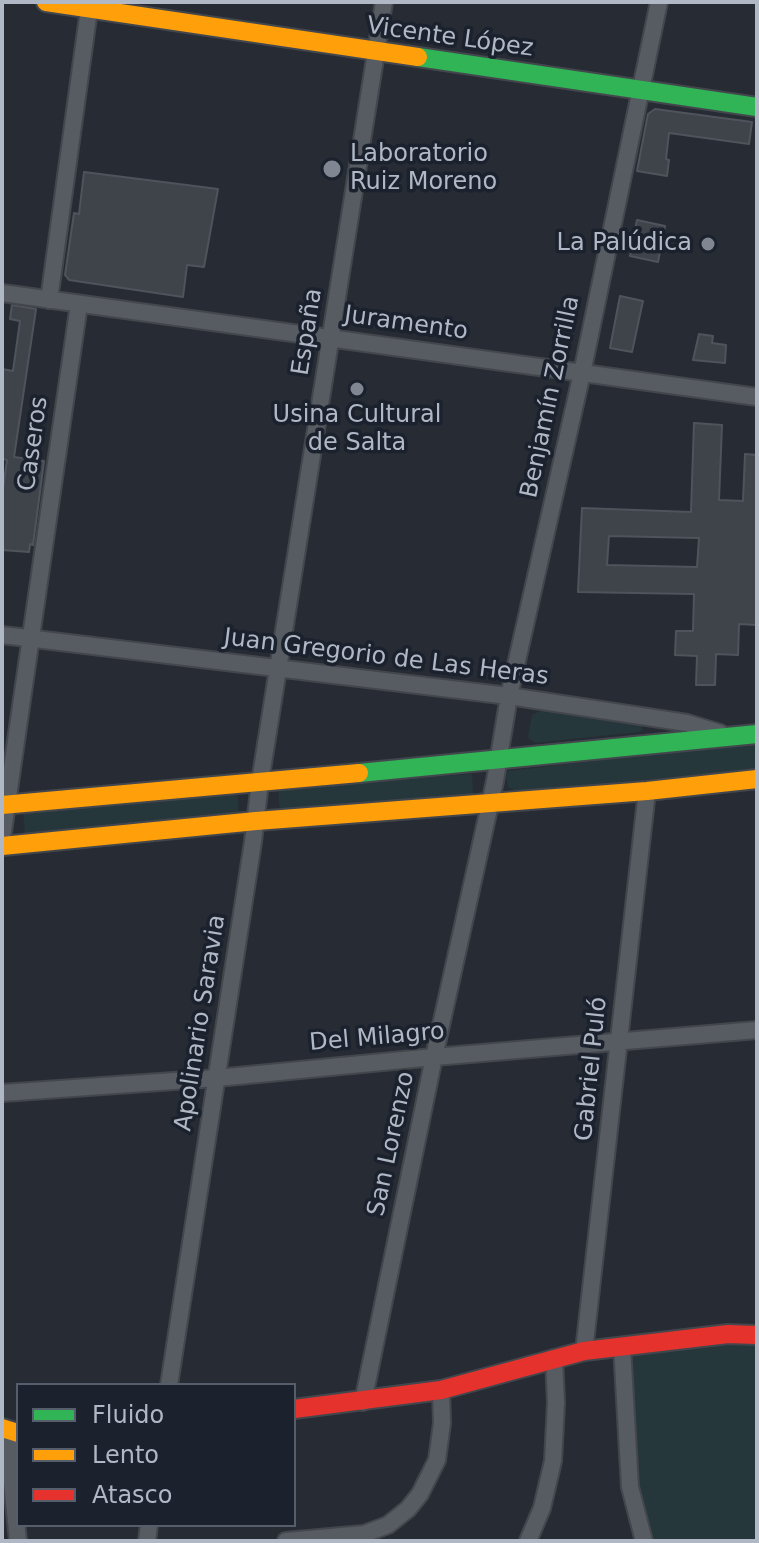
<!DOCTYPE html>
<meta charset="utf-8">
<style>
body{margin:0}
#map{position:relative;width:759px;height:1543px;overflow:hidden;background:#272c34;font-family:"DejaVu Sans",sans-serif}
canvas{display:block}
.frame{position:absolute;inset:0;border:4px solid #b0b8c6;pointer-events:none}
.legend{position:absolute;left:16px;top:1383px;width:280px;height:144px;box-sizing:border-box;background:#1b222e;border:2px solid #575e6b;margin:0;padding:10px 14px;list-style:none;font-size:24px;color:#b0b8c6}
.legend li{display:flex;align-items:center;gap:16px;height:40px}
.legend b{width:40px;border:2px solid #575e6b}
</style>
<div id="map">
<canvas width="759" height="1543"></canvas>
<div class="frame"></div>
<ul class="legend">
<li><b style="height:10px;background:#30b455"></b>Fluido</li>
<li><b style="height:10px;background:#ff9f0a"></b>Lento</li>
<li><b style="height:10px;background:#e5322d"></b>Atasco</li>
</ul>
</div>
<script>
const context = document.querySelector('canvas').getContext('2d');
context.lineJoin = 'round';
function fill(path, color) {
  context.fillStyle = color;
  context.fill(path, 'evenodd');
}
function poly(rows) {
  const path = new Path2D();
  for (const r of rows) {
    path.moveTo(r[0], r[1]);
    for (let i = 2; i < r.length; i += 2) path.lineTo(r[i], r[i + 1]);
  }
  return path;
}
function stroke(path, color, width, dash) {
  context.strokeStyle = color;
  context.lineWidth = width;
  context.lineCap = dash ? 'butt' : 'round';
  context.setLineDash(dash || []);
  context.stroke(path);
}
function drawText(font, color, halo, rows, align = 'center') {
  context.font = font + ' "DejaVu Sans",sans-serif';
  context.lineWidth = 7;
  context.setLineDash([]);
  context.textBaseline = 'middle';
  context.strokeStyle = halo;
  context.fillStyle = color;
  for (const [text, x, y, turn = 0] of rows) {
    context.save();
    context.translate(x, y);
    context.rotate((+turn || 0) * Math.PI / 180);
    context.textAlign = isNaN(turn) ? turn : align;
    if (halo) context.strokeText(text, 0, 0);
    context.fillText(text, 0, 0);
    context.restore();
  }
}
const green = poly([
 [542,710,640,723,643,730,639,732,535,743,528,738,532,715],
 [757,742,757,770,515,791,508,787,506,777,508,771],
 [472,774,473,796,280,811,278,788],
 [237,791,239,814,25,835,23,811],
 [757,1335,757,1541,644,1541,641,1532,622,1346]
]);
const building = poly([
 [655,109,752,122,749,144,669,133,666,159,669,160,667,176,637,171,648,114,655,109],
 [84,172,218,189,204,267,187,265,183,297,69,280,65,275,74,213,79,214,84,172],
 [637,220,665,226,658,262,630,256,637,220],
 [620,296,643,301,632,352,610,348,620,296],
 [12,305,36,309,14,457,44,461,33,545,30,544,29,552,2,550,2,496,7,460,2,459,2,369,13,371,20,321,10,319,12,305],
 [699,334,713,336,712,343,726,345,725,363,693,360,699,334],
 [694,423,722,425,719,500,743,501,745,454,757,455,757,625,739,624,738,655,716,654,715,685,696,685,697,656,675,655,676,631,693,631,694,594,578,592,582,508,691,512,694,423],
 [609,536,699,538,697,567,607,565,609,536]
]);
const street = poly([
 [2,293,757,397],
 [49,300,90,2],
 [2,635,509,696,687,723,720,733],
 [2,838,79,304],
 [2,1093,217,1078,434,1057,757,1030],
 [622,1346,630,1487,644,1541],
 [584,1351,647,791],
 [169,1385,253,842,260,782,384,2],
 [363,1402,434,1057,495,781,509,696,582,373,659,2],
 [11,1433,9,1453,18,1541],
 [147,1541,149,1525],
 [286,1541,364,1534,388,1525,408,1509,420,1494,437,1460,442,1423,441,1390],
 [528,1541,542,1508,553,1461,556,1403,554,1358]
]);
const fast = poly([
 [418,57,757,107],
 [359,773,757,734]
]);
const slow = poly([
 [46,2,418,57],
 [2,805,359,773],
 [2,846,256,821,647,791,757,779],
 [2,1428,18,1433]
]);
const jam = poly([
 [294,1409,441,1390,584,1351,728,1334,757,1335]
]);
const markers = [
 [332,169,10,"#808793"],
 [708,244,8,"#808793"],
 [357,389,8,"#808793"]
];
const streetNames = [
 ["Vicente López",450,38,8],
 ["Juramento",406,324,8],
 ["España",308,332,-81],
 ["Benjamín Zorrilla",551,397,-78],
 ["Caseros",34,444,-82],
 ["Juan Gregorio de Las Heras",386,658,7],
 ["Apolinario Saravia",201,1023,-81],
 ["Del Milagro",377,1038,-5],
 ["Gabriel Puló",592,1069,-84],
 ["San Lorenzo",392,1144,-78]
];
const poiNames = [
 ["Laboratorio",350,155],
 ["Ruiz Moreno",350,183],
 ["La Palúdica",692,244,"right"],
 ["Usina Cultural",357,416,"center"],
 ["de Salta",357,444,"center"]
];
fill(green, '#25373b');
fill(building, '#3f434a');
stroke(building, '#4f545c', 2);
stroke(street, '#43474d', 20);
stroke(fast, '#43474d', 22);
stroke(slow, '#43474d', 22);
stroke(jam, '#43474d', 22);
stroke(street, '#575b62', 16);
stroke(fast, '#30b455', 18);
stroke(slow, '#ff9f0a', 18);
stroke(jam, '#e5322d', 18);
for (const [x, y, r, color] of markers) {
  const dot = new Path2D();
  dot.arc(x, y, r, 0, 2 * Math.PI);
  context.fillStyle = color;
  context.fill(dot);
  stroke(dot, '#1b222e', 3);
}
drawText('24px', '#b0b8c6', '#1b222e', streetNames);
drawText('24px', '#b0b8c6', '#1b222e', poiNames, 'left');
</script>
